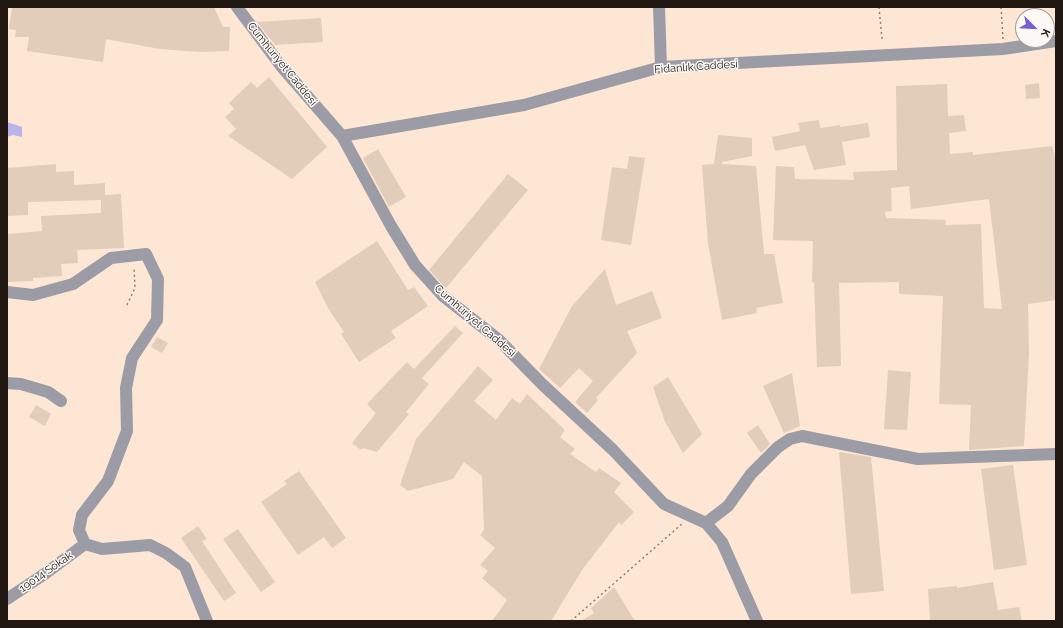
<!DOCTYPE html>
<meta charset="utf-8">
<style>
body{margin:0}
#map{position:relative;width:1063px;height:628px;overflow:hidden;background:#fde7d4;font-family:Raleway,sans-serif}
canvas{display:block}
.frame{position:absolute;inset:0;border:8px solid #201811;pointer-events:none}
.north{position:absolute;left:1015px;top:8px;width:40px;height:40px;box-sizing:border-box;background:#fcf8f4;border:1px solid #a49e99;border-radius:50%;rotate:114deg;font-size:11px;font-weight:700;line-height:16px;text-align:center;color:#201811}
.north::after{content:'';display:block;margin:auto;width:14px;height:18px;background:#775ed9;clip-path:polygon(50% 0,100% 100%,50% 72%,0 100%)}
</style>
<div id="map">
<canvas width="1063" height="628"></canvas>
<div class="frame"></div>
<div class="north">K</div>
</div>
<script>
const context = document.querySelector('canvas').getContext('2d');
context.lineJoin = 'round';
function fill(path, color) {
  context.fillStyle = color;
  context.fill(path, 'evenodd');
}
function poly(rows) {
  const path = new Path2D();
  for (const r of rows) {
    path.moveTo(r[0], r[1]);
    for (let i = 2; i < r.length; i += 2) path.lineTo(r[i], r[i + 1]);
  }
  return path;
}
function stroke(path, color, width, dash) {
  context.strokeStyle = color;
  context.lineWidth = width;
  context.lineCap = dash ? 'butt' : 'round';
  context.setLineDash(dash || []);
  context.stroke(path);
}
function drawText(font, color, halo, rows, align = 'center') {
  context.font = font + ' Raleway,sans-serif';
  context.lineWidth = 3;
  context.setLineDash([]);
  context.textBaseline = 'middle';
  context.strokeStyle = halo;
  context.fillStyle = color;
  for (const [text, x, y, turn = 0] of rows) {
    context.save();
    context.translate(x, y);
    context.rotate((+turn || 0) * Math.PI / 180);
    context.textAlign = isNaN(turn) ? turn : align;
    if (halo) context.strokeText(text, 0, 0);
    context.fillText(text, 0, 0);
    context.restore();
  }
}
const water = poly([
 [7,122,22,127,22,137,13,135,7,137]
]);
const building = poly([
 [12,7,214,7,223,27,230,27,229,51,201,52,160,49,106,39,103,62,27,51,29,37,15,37,16,30,9,29],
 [321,18,323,42,275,45,257,22],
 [269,77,327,147,292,179,228,136,236,129,225,117,234,109,229,103,251,82,257,88],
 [1039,83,1040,98,1026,99,1025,85],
 [947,84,948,116,964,115,966,131,949,133,950,154,973,152,973,155,1052,146,1056,161,1056,300,1028,304,1029,353,1024,446,969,450,971,405,939,404,943,296,899,294,899,282,839,283,841,366,817,367,814,282,812,282,813,241,773,240,776,166,794,167,795,179,854,180,853,172,897,170,896,86],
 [909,186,911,209,989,199,1002,309,984,308,981,224,945,225,946,220,886,218,885,212,892,211,891,188],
 [819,120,820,128,840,125,840,127,868,123,870,137,842,142,846,165,814,170,805,145,775,151,772,137,800,131,798,123],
 [718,135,752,138,752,156,722,162,722,164,756,166,764,254,774,254,783,303,756,308,757,313,722,320,708,244,702,165,714,164],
 [378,149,406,197,389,207,363,158],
 [629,156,645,158,631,245,601,240,612,167,627,169],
 [56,164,56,172,74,171,74,185,105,183,105,195,121,194,124,248,77,250,78,263,61,264,62,276,33,278,33,281,7,282,7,234,42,231,41,216,101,213,101,200,28,202,28,215,7,216,7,168],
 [508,174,528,190,446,288,429,270],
 [377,241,408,290,414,287,428,306,391,331,396,338,359,362,341,334,344,332,329,310,315,282],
 [605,269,616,305,652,291,662,318,627,331,637,353,596,398,598,400,587,413,575,402,593,381,579,368,560,388,539,369,572,306],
 [455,326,463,333,422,378,429,384,406,412,409,414,377,452,363,448,361,450,352,443,376,413,367,404,407,362,414,369],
 [157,337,168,343,162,353,151,347],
 [478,366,493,380,474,401,496,420,512,398,520,404,527,394,565,430,560,437,575,449,570,454,596,472,599,468,621,483,614,492,634,512,621,525,619,522,582,570,551,621,492,621,507,600,482,578,488,571,480,565,495,548,480,535,484,530,482,476,464,462,453,479,408,491,400,485,416,439],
 [888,370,911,372,907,430,884,429],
 [792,373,800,426,784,433,763,386],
 [668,377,702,434,683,453,665,422,653,387],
 [36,405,51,414,45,426,29,417],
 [758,425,770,444,761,453,747,433],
 [839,452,871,457,884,591,851,594],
 [1013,465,1027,565,994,570,981,469],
 [299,471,346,538,332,548,324,537,298,555,261,502,287,484,284,481],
 [198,526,207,539,202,541,236,593,224,601,181,538],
 [238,529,275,582,261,592,223,539],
 [993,582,998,610,1019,607,1022,621,930,621,928,589,957,586,957,588],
 [614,587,635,621,581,621,594,613,591,608]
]);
const path = poly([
 [879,7,882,39],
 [1001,7,1003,39],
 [127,305,135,288,134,267],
 [571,621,683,523]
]);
const minor = poly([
 [237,7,281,66,342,136,391,226,415,265,443,296,499,340,542,384,613,450,664,504,706,523,722,542,757,621],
 [659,7,661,67],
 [342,136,524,105,661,67,1003,49,1056,41],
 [7,292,33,295,73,284,111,258,146,254,158,279,157,320,132,358,126,388,127,431,108,481,82,515,79,530,85,544,102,549,150,545,166,553,185,567,207,621],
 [7,383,21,384,48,392,61,401],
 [706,523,728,506,751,474,778,447,790,439,802,436,918,459,1056,454],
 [7,599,46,573,85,544]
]);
const streetNames = [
 ["Cumhuriyet Caddesi",282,64,51],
 ["Fidanlık Caddesi",696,67,-4],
 ["Cumhuriyet Caddesi",475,321,41],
 ["19014 Sokak",46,572,-35]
];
fill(water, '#b9b5ea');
fill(building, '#e2ccba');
stroke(path, '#8c7d70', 1.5, [2, 3]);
stroke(minor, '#9c9ca7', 12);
drawText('11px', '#201811', '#fcf8f4', streetNames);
</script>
